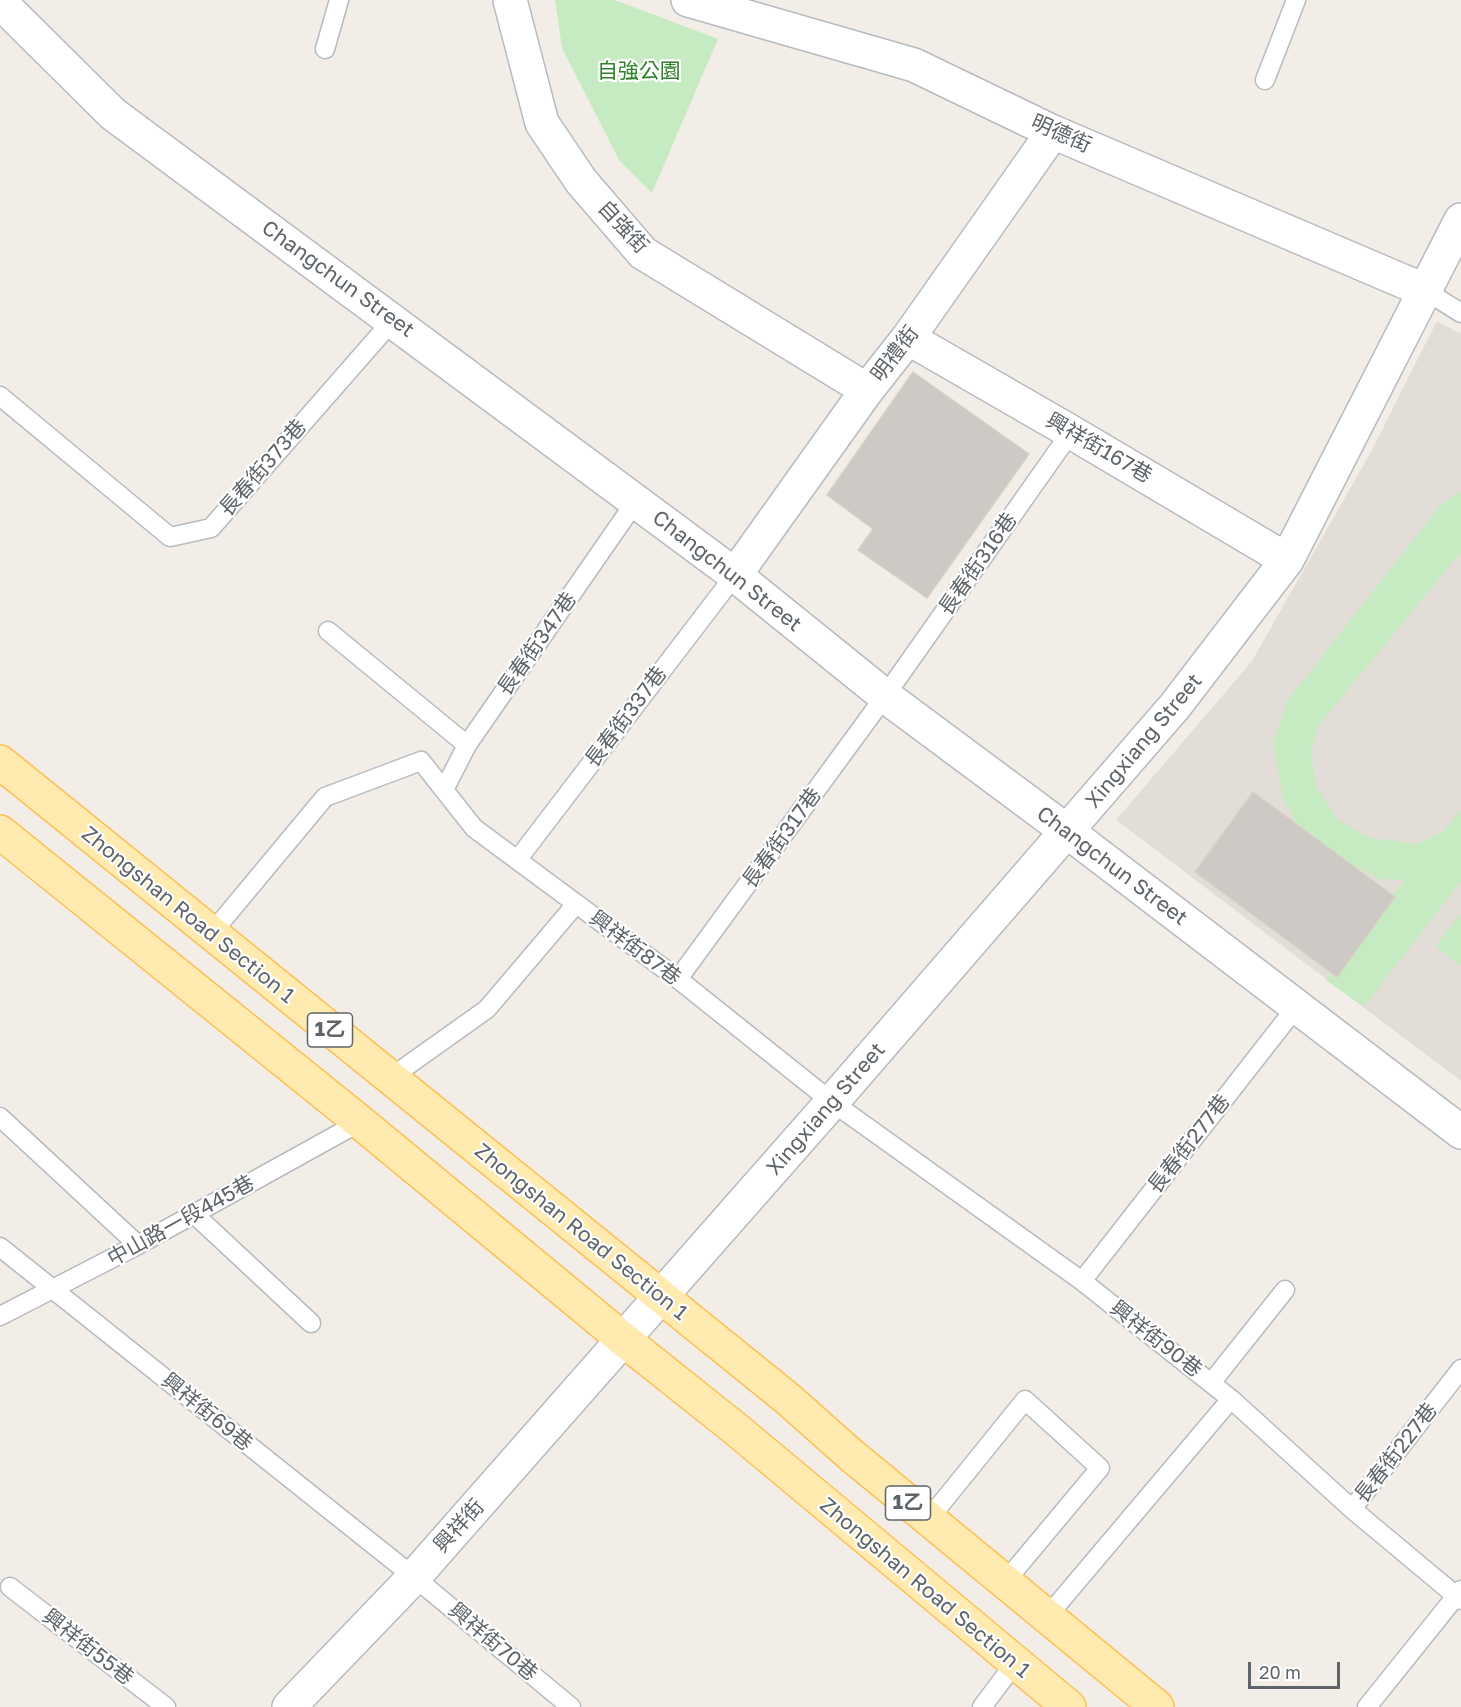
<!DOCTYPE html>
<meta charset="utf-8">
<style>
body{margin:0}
#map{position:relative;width:1461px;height:1707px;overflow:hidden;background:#f2eee7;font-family:"Golos Text",sans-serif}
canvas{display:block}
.scale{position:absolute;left:1248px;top:1662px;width:92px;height:27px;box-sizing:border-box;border:3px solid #5e6469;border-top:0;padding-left:8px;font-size:18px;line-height:21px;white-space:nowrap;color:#5e6469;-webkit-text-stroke:4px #fff;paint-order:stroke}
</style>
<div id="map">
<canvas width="1461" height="1707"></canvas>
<div class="scale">20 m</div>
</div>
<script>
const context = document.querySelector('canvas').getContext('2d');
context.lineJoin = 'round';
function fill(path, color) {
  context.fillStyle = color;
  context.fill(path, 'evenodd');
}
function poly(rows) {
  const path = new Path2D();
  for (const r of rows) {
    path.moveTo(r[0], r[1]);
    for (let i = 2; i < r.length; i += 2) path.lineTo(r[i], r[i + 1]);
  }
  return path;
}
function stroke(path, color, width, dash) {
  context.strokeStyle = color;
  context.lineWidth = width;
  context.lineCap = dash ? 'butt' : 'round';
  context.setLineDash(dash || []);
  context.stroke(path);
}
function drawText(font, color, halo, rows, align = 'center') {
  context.font = font + ' "Golos Text","Noto Sans TC",sans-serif';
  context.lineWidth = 4.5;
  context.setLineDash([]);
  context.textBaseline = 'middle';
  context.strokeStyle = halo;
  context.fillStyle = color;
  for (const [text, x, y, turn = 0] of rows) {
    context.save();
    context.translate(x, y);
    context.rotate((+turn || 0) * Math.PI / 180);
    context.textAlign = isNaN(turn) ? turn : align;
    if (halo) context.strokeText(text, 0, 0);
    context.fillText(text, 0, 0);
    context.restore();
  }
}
const education = poly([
 [1437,321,1461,334,1461,1081,1116,820,1252,661,1372,450]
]);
const green = poly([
 [555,0,615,0,718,39,652,193,619,160,562,48],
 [1461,491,1461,552,1318,726,1311,751,1316,786,1338,820,1370,838,1417,844,1444,831,1461,809,1461,881,1364,1007,1326,980,1405,880,1380,879,1329,853,1296,822,1283,798,1273,742,1288,700,1440,506],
 [1461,913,1461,966,1436,946]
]);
const building = poly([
 [913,372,1029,454,927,598,858,550,873,529,827,495,913,372],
 [1253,792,1395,897,1337,977,1195,872,1253,792]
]);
const service = poly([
 [325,49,339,0],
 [1265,80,1296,0],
 [1426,291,1461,313],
 [0,396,170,537,211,528,393,320],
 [328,631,467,745],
 [444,790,467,745,636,501],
 [518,859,735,575],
 [211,934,325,797,421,761,474,828,678,979,832,1102,1082,1281,1231,1399,1352,1509,1461,1600],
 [678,979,885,696,1071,432],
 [390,1078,487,1009,576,904],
 [0,1117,138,1245],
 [193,1213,311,1323],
 [0,1247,414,1577,571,1707],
 [1082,1281,1297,1006],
 [0,1316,138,1245,360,1122],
 [1211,1383,1285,1290],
 [1352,1509,1461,1369],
 [928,1520,1025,1400,1100,1468,1004,1583],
 [10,1587,166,1707],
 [1046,1618,1231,1399],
 [982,1707,1015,1663],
 [1367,1707,1461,1590]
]);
const minor = poly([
 [510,0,542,123,581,181,643,253,867,390],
 [688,0,914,65,1053,132,1426,291],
 [0,2,113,114,735,575,885,696,1068,832,1461,1132],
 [908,338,1071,432,1287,560],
 [735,575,867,390,908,338,1053,132],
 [289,1707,414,1577,832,1102,1175,706,1287,560,1461,220]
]);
const primary = poly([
 [0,762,788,1399,851,1455,1157,1707],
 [0,832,360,1122,624,1340,737,1430,1069,1707]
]);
const shields = [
 [330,1030,45],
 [908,1503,45]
];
const shieldNames = [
 ["1乙",330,1030],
 ["1乙",908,1503]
];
const parkNames = [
 ["自強公園",639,71]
];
const streetNames = [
 ["明德街",1061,134,24],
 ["自強街",623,227,47],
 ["Changchun Street",338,279,36],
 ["明禮街",895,354,-53],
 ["興祥街167巷",1099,448,30],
 ["長春街373巷",263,468,-49],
 ["長春街316巷",978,564,-55],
 ["Changchun Street",727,571,38],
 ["長春街347巷",537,644,-55],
 ["長春街337巷",626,717,-53],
 ["Xingxiang Street",1144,741,-50],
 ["長春街317巷",782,838,-54],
 ["Changchun Street",1112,866,37],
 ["Zhongshan Road Section 1",188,915,39],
 ["興祥街87巷",635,948,37],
 ["Xingxiang Street",826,1109,-49],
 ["長春街277巷",1189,1144,-52],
 ["中山路一段445巷",181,1221,-29],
 ["Zhongshan Road Section 1",581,1232,39],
 ["興祥街90巷",1156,1339,38],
 ["興祥街69巷",207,1412,39],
 ["長春街227巷",1396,1453,-52],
 ["興祥街",459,1526,-48],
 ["Zhongshan Road Section 1",925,1588,40],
 ["興祥街70巷",493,1642,40],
 ["興祥街55巷",88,1647,38]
];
fill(education, '#e2ddd6');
fill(green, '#c6ebc2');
fill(building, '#cdc9c4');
stroke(building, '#d7d0c5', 1.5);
stroke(service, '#b7babf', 21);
stroke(minor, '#b7babf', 36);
stroke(primary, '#febf54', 36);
stroke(service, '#fff', 18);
stroke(minor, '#fff', 33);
stroke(primary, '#ffebaf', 33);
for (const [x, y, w] of shields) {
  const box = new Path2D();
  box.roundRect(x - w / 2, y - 17, w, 34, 4.5);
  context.fillStyle = '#fff';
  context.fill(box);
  stroke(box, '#5e6469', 1.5);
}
drawText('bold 20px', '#5e6469', null, shieldNames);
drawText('21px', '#30812c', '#fff', parkNames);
drawText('21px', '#5e6469', '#fff', streetNames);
</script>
